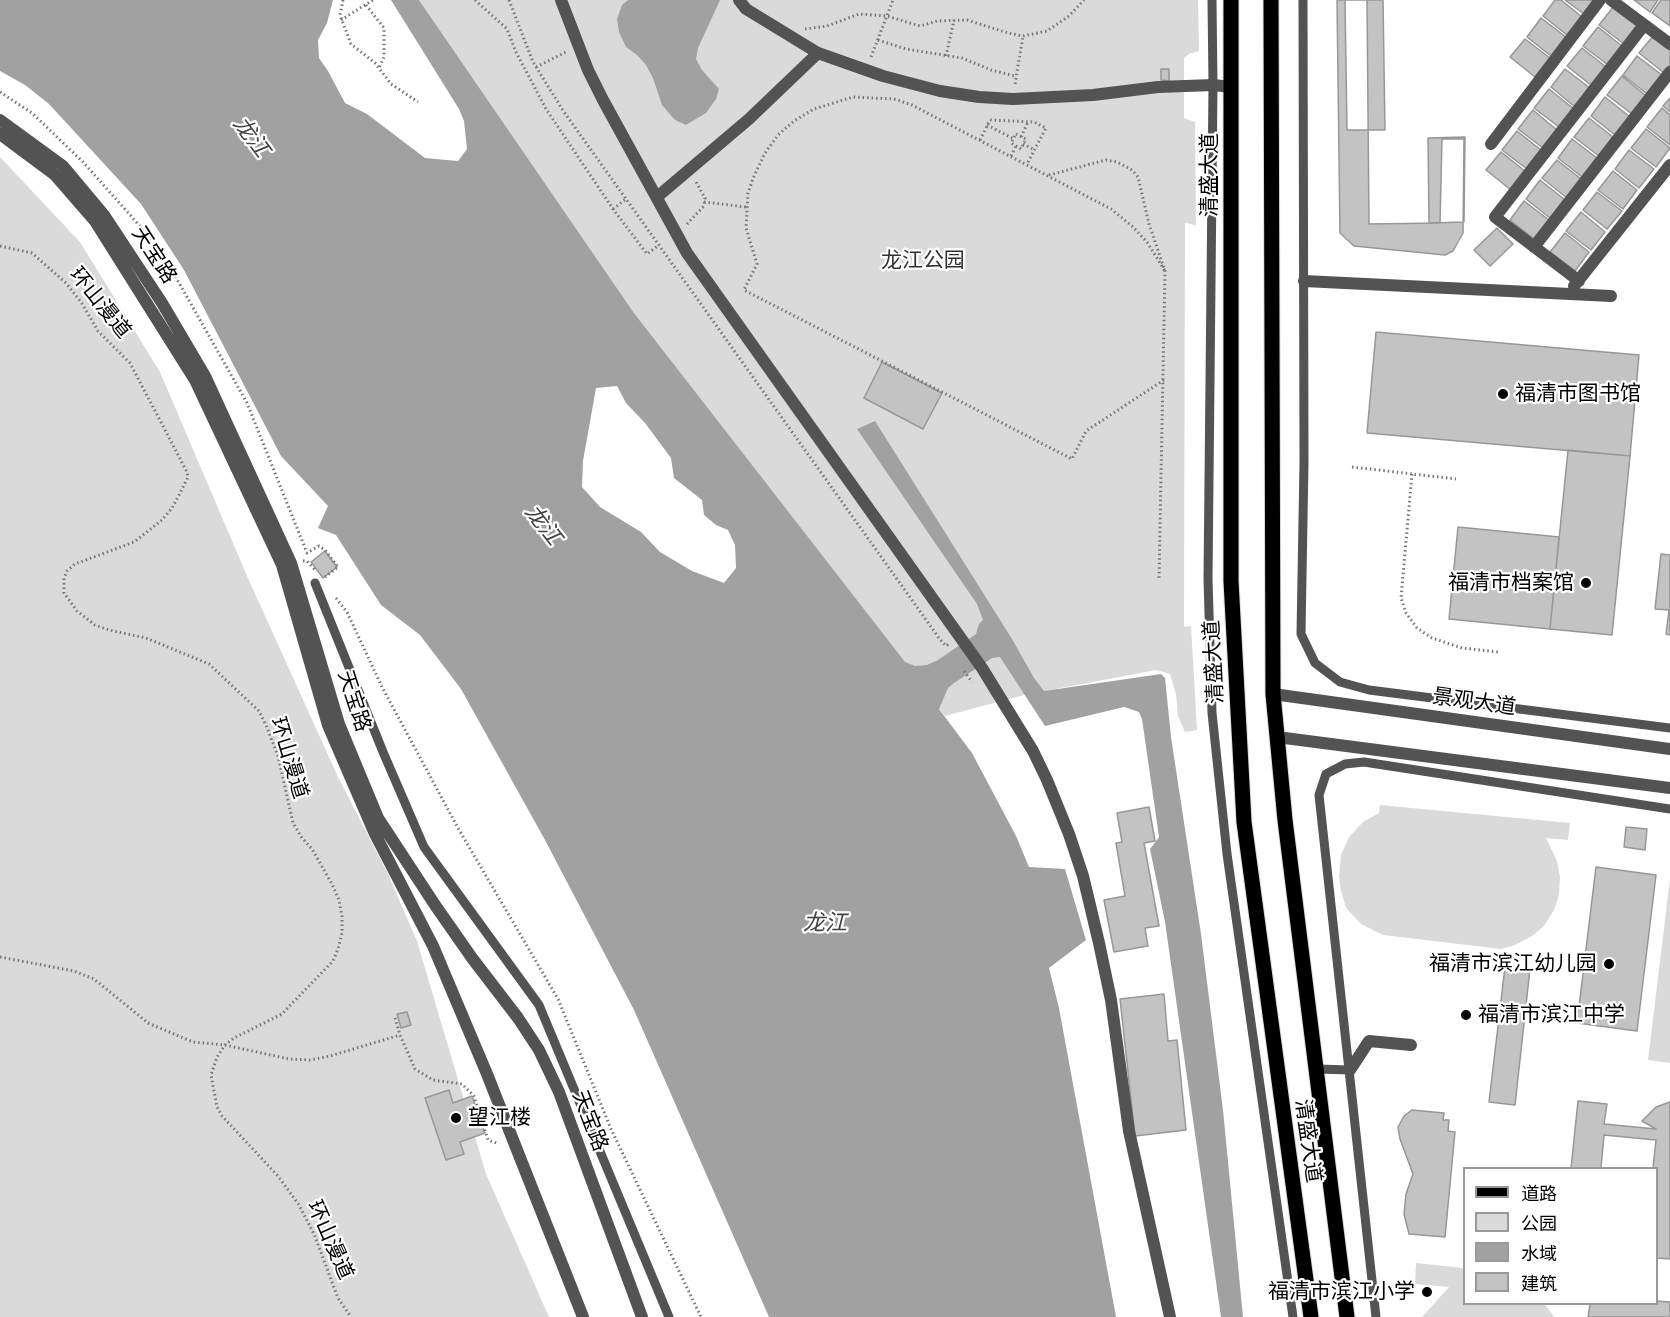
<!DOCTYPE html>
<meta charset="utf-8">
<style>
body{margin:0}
#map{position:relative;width:1670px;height:1317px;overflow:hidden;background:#fff;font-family:Raleway,"Noto Sans SC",sans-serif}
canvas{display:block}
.legend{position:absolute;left:1463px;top:1167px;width:195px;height:138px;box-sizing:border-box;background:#fff;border:2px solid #999;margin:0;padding:8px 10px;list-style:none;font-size:18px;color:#000}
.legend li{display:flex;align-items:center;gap:12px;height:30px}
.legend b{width:30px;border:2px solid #999}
</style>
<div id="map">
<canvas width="1670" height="1317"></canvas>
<ul class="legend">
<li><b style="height:8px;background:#000"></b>道路</li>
<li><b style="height:16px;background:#dadada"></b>公园</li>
<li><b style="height:16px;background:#a1a1a1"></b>水域</li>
<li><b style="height:16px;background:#c3c3c3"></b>建筑</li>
</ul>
</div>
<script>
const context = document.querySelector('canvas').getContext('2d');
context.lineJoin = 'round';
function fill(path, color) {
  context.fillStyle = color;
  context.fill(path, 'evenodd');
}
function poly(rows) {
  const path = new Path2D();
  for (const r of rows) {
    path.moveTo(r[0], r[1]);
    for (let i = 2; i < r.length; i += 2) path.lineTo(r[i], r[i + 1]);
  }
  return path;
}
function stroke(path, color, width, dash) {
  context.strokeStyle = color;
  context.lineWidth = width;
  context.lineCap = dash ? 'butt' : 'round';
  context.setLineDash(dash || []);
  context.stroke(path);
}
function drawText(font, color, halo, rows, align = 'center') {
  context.font = font + ' Raleway,"Noto Sans SC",sans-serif';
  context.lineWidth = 4.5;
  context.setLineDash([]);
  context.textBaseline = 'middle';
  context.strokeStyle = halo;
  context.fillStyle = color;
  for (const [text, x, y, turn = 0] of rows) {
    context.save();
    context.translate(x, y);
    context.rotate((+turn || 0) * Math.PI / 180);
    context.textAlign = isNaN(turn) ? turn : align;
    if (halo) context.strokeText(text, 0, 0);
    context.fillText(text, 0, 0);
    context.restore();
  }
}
const green = poly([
 [419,0,1198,0,1199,51,1189,54,1184,58,1184,118,1195,122,1196,225,1185,223,1184,626,1184,627,1191,626,1197,730,1185,732,1178,716,1176,694,1170,674,1156,670,1024,695,945,716,634,313],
 [0,157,80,242,160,372,247,576,338,777,387,872,417,941,486,1174,549,1317,0,1317],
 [1380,805,1570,823,1568,840,1546,838,1557,861,1560,877,1559,895,1554,910,1544,926,1532,936,1515,945,1501,949,1383,935,1361,924,1346,908,1341,891,1339,876,1341,855,1349,837,1363,822,1379,813],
 [1670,879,1670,1063,1648,1060],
 [1416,1263,1464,1268,1464,1304,1545,1304,1554,1317,1422,1317,1449,1287,1415,1284]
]);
const water = poly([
 [0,0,333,0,327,23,318,40,319,58,328,71,345,103,367,114,425,158,458,161,467,149,464,121,459,109,391,0,419,0,634,313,905,662,915,666,927,665,938,660,976,634,979,624,983,620,977,604,857,429,875,421,1012,639,1034,678,1044,691,1161,674,1165,678,1171,737,1201,934,1223,1110,1243,1317,1221,1317,1165,922,1150,849,1159,837,1142,719,1139,712,1124,707,1045,726,1000,657,992,658,954,683,948,688,939,709,972,753,1016,836,1029,867,1065,869,1086,940,1049,968,1059,1008,1116,1317,769,1317,634,1010,545,840,461,689,420,635,381,605,336,535,318,528,328,506,281,456,184,270,141,204,49,104,25,85,0,71],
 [617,386,626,403,645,423,671,458,674,478,702,500,704,515,716,525,728,530,735,545,736,568,724,583,692,571,660,552,641,532,600,507,582,487,583,461,596,388],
 [628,0,720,0,698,48,696,59,702,70,719,89,716,99,706,113,686,125,675,120,662,105,653,78,646,65,637,55,626,47,619,32,617,19,622,5]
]);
const building = poly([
 [1337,0,1367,0,1369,224,1440,223,1442,139,1464,139,1463,233,1453,251,1445,255,1354,246,1340,233,1337,0],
 [1345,0,1383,0,1385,130,1347,130,1345,0],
 [1555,0,1561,0,1582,17,1567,35,1543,16,1555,0],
 [1565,0,1595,0,1584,14,1565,0],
 [1634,0,1658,0,1650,12,1634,0],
 [1661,0,1670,0,1670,26,1652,13,1661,0],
 [1614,6,1639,25,1624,44,1599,25,1614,6],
 [1541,18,1566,37,1551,56,1527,37,1541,18],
 [1598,27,1622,46,1608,65,1583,46,1598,27],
 [1654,35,1670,48,1670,65,1664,73,1639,53,1654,35],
 [1525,39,1550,58,1535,77,1510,57,1525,39],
 [1582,48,1606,67,1592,86,1567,66,1582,48],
 [1637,56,1662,75,1647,94,1623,75,1637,56],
 [1161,69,1169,69,1169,81,1161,80,1161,69],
 [1565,69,1590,88,1575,107,1551,87,1565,69],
 [1622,76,1646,96,1632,114,1607,95,1622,76],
 [1549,89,1574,109,1559,127,1534,108,1549,89],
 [1605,97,1630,117,1615,135,1591,116,1605,97],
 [1670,98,1670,112,1663,106,1670,98],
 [1662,108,1670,115,1670,145,1647,127,1662,108],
 [1533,110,1557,130,1543,148,1518,129,1533,110],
 [1589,118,1613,137,1599,156,1574,137,1589,118],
 [1646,129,1670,148,1656,167,1631,148,1646,129],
 [1517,131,1541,150,1527,169,1502,150,1517,131],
 [1465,137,1464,222,1429,223,1428,138,1465,137],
 [1572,139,1597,158,1582,177,1558,158,1572,139],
 [1629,150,1654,169,1639,188,1615,169,1629,150],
 [1501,152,1525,171,1511,190,1486,170,1501,152],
 [1557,160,1581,179,1567,198,1542,178,1557,160],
 [1613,171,1637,190,1623,209,1598,190,1613,171],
 [1540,180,1565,200,1550,218,1526,199,1540,180],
 [1597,192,1622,211,1607,229,1583,210,1597,192],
 [1524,201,1549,220,1534,239,1510,220,1524,201],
 [1581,212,1605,232,1591,250,1566,231,1581,212],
 [1497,228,1513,244,1490,266,1474,250,1497,228],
 [1565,233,1589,252,1575,271,1550,252,1565,233],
 [1376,332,1639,355,1630,456,1367,433,1376,332],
 [882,362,942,393,923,429,864,398,882,362],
 [1568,450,1630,456,1612,635,1550,629,1568,450],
 [1458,527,1559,537,1550,629,1449,619,1458,527],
 [325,551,337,567,323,578,311,562,325,551],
 [1661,554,1670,555,1670,635,1666,634,1669,610,1655,609,1661,554],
 [1149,807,1155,841,1144,843,1159,926,1145,928,1148,946,1114,952,1104,900,1125,896,1116,843,1122,842,1117,813,1149,807],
 [1626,827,1647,829,1645,850,1624,847,1626,827],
 [1596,867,1656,875,1637,1031,1577,1023,1596,867],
 [1505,967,1530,969,1515,1105,1489,1102,1505,967],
 [1164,994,1168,1041,1177,1040,1186,1130,1135,1136,1120,999,1164,994],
 [407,1012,411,1025,401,1028,397,1014,407,1012],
 [449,1090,453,1103,472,1096,485,1133,460,1142,464,1154,446,1160,425,1098,449,1090],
 [1578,1101,1607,1104,1604,1124,1656,1129,1642,1121,1656,1107,1670,1102,1670,1259,1656,1258,1656,1168,1653,1168,1656,1140,1604,1135,1601,1168,1571,1168,1578,1101],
 [1412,1110,1444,1113,1443,1120,1449,1120,1448,1131,1455,1132,1445,1237,1409,1234,1404,1214,1406,1194,1413,1174,1400,1139,1398,1127,1404,1116,1412,1110],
 [1656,1301,1670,1302,1670,1317,1588,1317,1590,1304,1656,1304,1656,1301]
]);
const path = poly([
 [343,0,340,15,351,44,375,63,391,84,418,102],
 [475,0,507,29,516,52,546,109,613,209,647,254,659,245],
 [509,0,533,62,564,112,939,638,946,646,949,644],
 [366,5,384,28,384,57,379,68],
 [341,20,373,0],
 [805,29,827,26,859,14,887,16,920,26,937,21,967,20,1008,33,1023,36,1047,31,1069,16,1084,0],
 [878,40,906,49,962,58,991,70,1015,76],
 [946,56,954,20],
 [871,57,893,0],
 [536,67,566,52],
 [1015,84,1023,36],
 [0,92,32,113,83,162,147,234,174,274,247,403,307,553,319,546,325,550,338,567,325,577],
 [987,125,1014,139],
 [1016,134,1026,139,1021,149,1011,143,1016,134],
 [1021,137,1028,122],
 [980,140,990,120,1034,122,1046,128,1027,164],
 [1023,144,1035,150],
 [1011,156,1016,146],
 [1049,175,1106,160,1117,162,1132,170,1138,177,1149,224,1165,271,1159,579],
 [704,202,746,207],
 [613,209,626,199],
 [687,224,704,206,705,198,695,180],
 [0,246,32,253,66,283,81,302,98,331,130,363,187,472,188,477,179,495,172,508,162,520,134,542,75,564,67,571,64,578,64,593,77,611,95,625,109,630,146,638,209,664,259,711,266,725,278,756,293,823,302,838,312,849,332,884,339,900,342,916,342,933,338,949,333,961,282,1014,234,1038,225,1045,217,1057,211,1075,217,1107,222,1116,278,1176,299,1205,314,1234,338,1298,351,1317],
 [1164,380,1086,431,1072,459,744,290,757,264,746,228,748,193,754,176,765,153,778,135,794,121,814,109,853,97,894,99,912,105,1111,209,1132,226,1147,242,1165,271],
 [1352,467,1456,479],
 [1412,474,1401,598,1406,613,1417,628,1432,638,1462,648,1498,652],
 [303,561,307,561,316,571],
 [336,598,347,612,382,687,458,828,558,999,611,1129,701,1317],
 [964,671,972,682],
 [0,957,74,971,94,979,148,1023,193,1042,225,1045,289,1059,310,1060,330,1056,400,1035],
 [395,1018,400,1035,415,1069,433,1080,462,1084,474,1096,488,1140,499,1144]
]);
const service = poly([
 [1212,0,1213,85,1208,579,1212,713,1227,854,1293,1317],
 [1303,0,1304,463,1301,634,1315,663,1340,682,1369,690,1670,728],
 [315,583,383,752,424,847,539,1005,669,1317],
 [1317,1069,1350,1070],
 [1376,1317,1319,795,1326,774,1345,764,1364,762,1670,809]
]);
const minor = poly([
 [561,0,588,70,603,100,687,253,982,668,1033,751,1047,780,1069,834,1083,876,1099,943,1111,1000,1129,1131,1170,1317],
 [739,0,746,9,818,53,883,76,940,91,979,97,1013,99,1093,95,1158,87,1213,85,1231,87],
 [1611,0,1670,44],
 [0,120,63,166,104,215,162,303,205,376,291,563,339,724,378,818,435,905,472,958,518,1018,539,1050,559,1092,642,1317],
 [0,134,55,175,95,221,195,380,282,565,328,725,375,834,433,946,487,1074,583,1317],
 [1491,144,1600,0],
 [657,197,749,119,818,53],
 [1534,247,1670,72],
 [1304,281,1611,296],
 [1579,281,1495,217,1644,25],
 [1574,286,1670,165],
 [1350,1070,1369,1041,1411,1045]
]);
const tertiary = poly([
 [1273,694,1670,749],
 [1277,737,1670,788]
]);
const primary = poly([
 [1231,0,1231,581,1244,822,1311,1317],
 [1271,0,1273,694,1285,820,1347,1317]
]);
const markers = [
 [1503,394,6,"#000"],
 [1586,583,6,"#000"],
 [1609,964,6,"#000"],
 [1466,1015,6,"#000"],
 [456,1118,6,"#000"],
 [1427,1292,6,"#000"]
];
const streetNames = [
 ["清盛大道",1210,175,-90],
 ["天宝路",154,255,57],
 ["环山漫道",100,303,51],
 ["清盛大道",1214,662,-93],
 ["天宝路",354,701,72],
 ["景观大道",1474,702,8],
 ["环山漫道",289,758,73],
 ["天宝路",590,1121,69],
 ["清盛大道",1308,1141,82],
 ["环山漫道",330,1240,66]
];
const parkNames = [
 ["龙江公园",923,261]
];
const poiNames = [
 ["福清市图书馆",1515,394],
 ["福清市档案馆",1574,583,"right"],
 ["福清市滨江幼儿园",1597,964,"right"],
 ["福清市滨江中学",1478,1015],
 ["望江楼",468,1118],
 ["福清市滨江小学",1415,1292,"right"]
];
const waterNames = [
 ["龙江",251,137,53],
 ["龙江",543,525,52],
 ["龙江",825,923]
];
fill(green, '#dadada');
fill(water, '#a1a1a1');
fill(building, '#c3c3c3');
stroke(building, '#979797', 1.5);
stroke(primary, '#dbdbdb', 17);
stroke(path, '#757575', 3, [1.5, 3]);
stroke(service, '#535353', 9);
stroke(minor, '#535353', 12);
stroke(tertiary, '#535353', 12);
stroke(primary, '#000', 15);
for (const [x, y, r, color] of markers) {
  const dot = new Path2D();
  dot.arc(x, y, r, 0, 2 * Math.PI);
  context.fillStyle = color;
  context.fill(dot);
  stroke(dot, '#fff', 2);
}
drawText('21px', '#000', '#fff', streetNames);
drawText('21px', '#313131', '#fff', parkNames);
drawText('21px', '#000', '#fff', poiNames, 'left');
drawText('italic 22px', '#424242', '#fff', waterNames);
</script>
